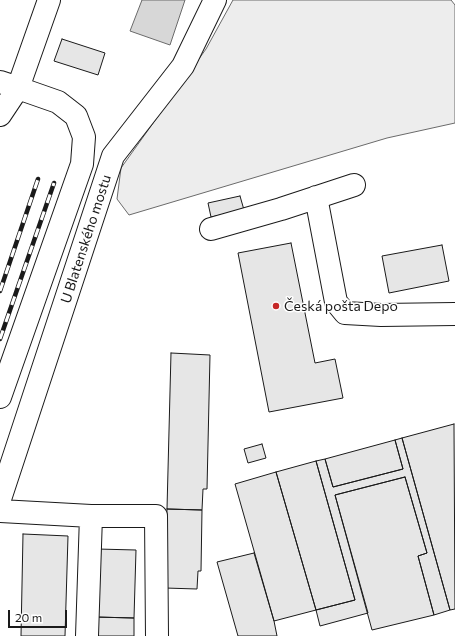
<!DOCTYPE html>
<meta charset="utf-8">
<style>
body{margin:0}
#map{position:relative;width:455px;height:636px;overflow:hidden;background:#fff;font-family:Commissioner,sans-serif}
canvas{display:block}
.scale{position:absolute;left:8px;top:610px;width:59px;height:18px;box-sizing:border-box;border:2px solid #1a1a1a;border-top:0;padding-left:5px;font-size:12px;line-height:14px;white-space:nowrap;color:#1a1a1a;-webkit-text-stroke:3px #fff;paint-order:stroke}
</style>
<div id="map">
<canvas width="455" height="636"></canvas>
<div class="scale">20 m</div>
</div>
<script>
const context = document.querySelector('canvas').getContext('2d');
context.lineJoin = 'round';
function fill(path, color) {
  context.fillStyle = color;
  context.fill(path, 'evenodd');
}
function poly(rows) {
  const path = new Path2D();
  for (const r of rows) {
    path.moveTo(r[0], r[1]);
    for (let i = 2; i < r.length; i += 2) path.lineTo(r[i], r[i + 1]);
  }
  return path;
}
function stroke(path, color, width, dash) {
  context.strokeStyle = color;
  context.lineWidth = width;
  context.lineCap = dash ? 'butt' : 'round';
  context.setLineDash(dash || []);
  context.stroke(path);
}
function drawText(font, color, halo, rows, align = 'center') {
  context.font = font + ' Commissioner,sans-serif';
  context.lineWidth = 3;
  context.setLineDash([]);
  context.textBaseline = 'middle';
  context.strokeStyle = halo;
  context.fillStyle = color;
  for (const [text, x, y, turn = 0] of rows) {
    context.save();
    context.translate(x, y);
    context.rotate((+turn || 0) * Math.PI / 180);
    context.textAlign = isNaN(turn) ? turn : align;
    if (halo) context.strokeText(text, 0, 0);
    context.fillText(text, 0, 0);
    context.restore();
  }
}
const green = poly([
 [233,0,451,0,455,5,455,123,387,138,129,215,117,199,121,168,206,49,233,0]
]);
const water = poly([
 [142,0,185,0,170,45,130,31,142,0]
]);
const building = poly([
 [62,39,105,53,98,75,54,61,62,39],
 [240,196,244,210,211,217,208,203,240,196],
 [291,243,315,363,335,359,343,398,269,412,238,253,291,243],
 [442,245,449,281,389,293,382,256,442,245],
 [171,353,210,355,207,489,203,489,202,510,167,509,171,353],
 [454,424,455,609,450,610,402,438,454,424],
 [402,438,450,610,434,615,418,556,427,553,405,477,335,495,368,613,320,626,316,610,355,600,316,461,325,459,333,487,403,469,395,440,402,438],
 [395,440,403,469,333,487,325,459,395,440],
 [262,444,266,458,248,463,244,449,262,444],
 [316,461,355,600,316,610,276,472,316,461],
 [276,472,316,610,274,621,235,484,276,472],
 [405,477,427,553,418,556,434,615,372,630,335,495,405,477],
 [167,509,202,510,201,571,198,571,197,589,165,588,167,509],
 [23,534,68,536,65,636,21,636,23,534],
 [97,549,136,550,134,618,95,617,97,549],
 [254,553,274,621,277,636,238,636,217,562,254,553],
 [95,617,134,618,134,636,95,636,95,617]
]);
const minor = poly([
 [0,82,18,88,49,0],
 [0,115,18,88,58,102,76,116,84,137,82,164,0,397],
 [316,197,336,302,345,313,381,315,455,314],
 [211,229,281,209,354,185],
 [0,499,113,156,183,66,215,0],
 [0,511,91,516,156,516,157,636],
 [87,636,91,516]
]);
const rail = poly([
 [0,291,38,179],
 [0,339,54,183]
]);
const markers = [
 [276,306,4,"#c62828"]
];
const streetNames = [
 ["U Blatenského mostu",86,239,-72]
];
const poiNames = [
 ["Česká pošta Depo",284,306]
];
fill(green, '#ededed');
stroke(green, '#6a6a6a', 1);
fill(water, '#d7d7d7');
stroke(water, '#6a6a6a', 1);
fill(building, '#e6e6e6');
stroke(building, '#1a1a1a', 1);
stroke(minor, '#1a1a1a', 24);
stroke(minor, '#fff', 22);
stroke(rail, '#1a1a1a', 4.5);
stroke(rail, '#fff', 3, [9]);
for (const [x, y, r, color] of markers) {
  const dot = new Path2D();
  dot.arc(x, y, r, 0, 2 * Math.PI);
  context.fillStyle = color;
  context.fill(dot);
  stroke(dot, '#fff', 1.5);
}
drawText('14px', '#1a1a1a', '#fff', streetNames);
drawText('14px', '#1a1a1a', '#fff', poiNames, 'left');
</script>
